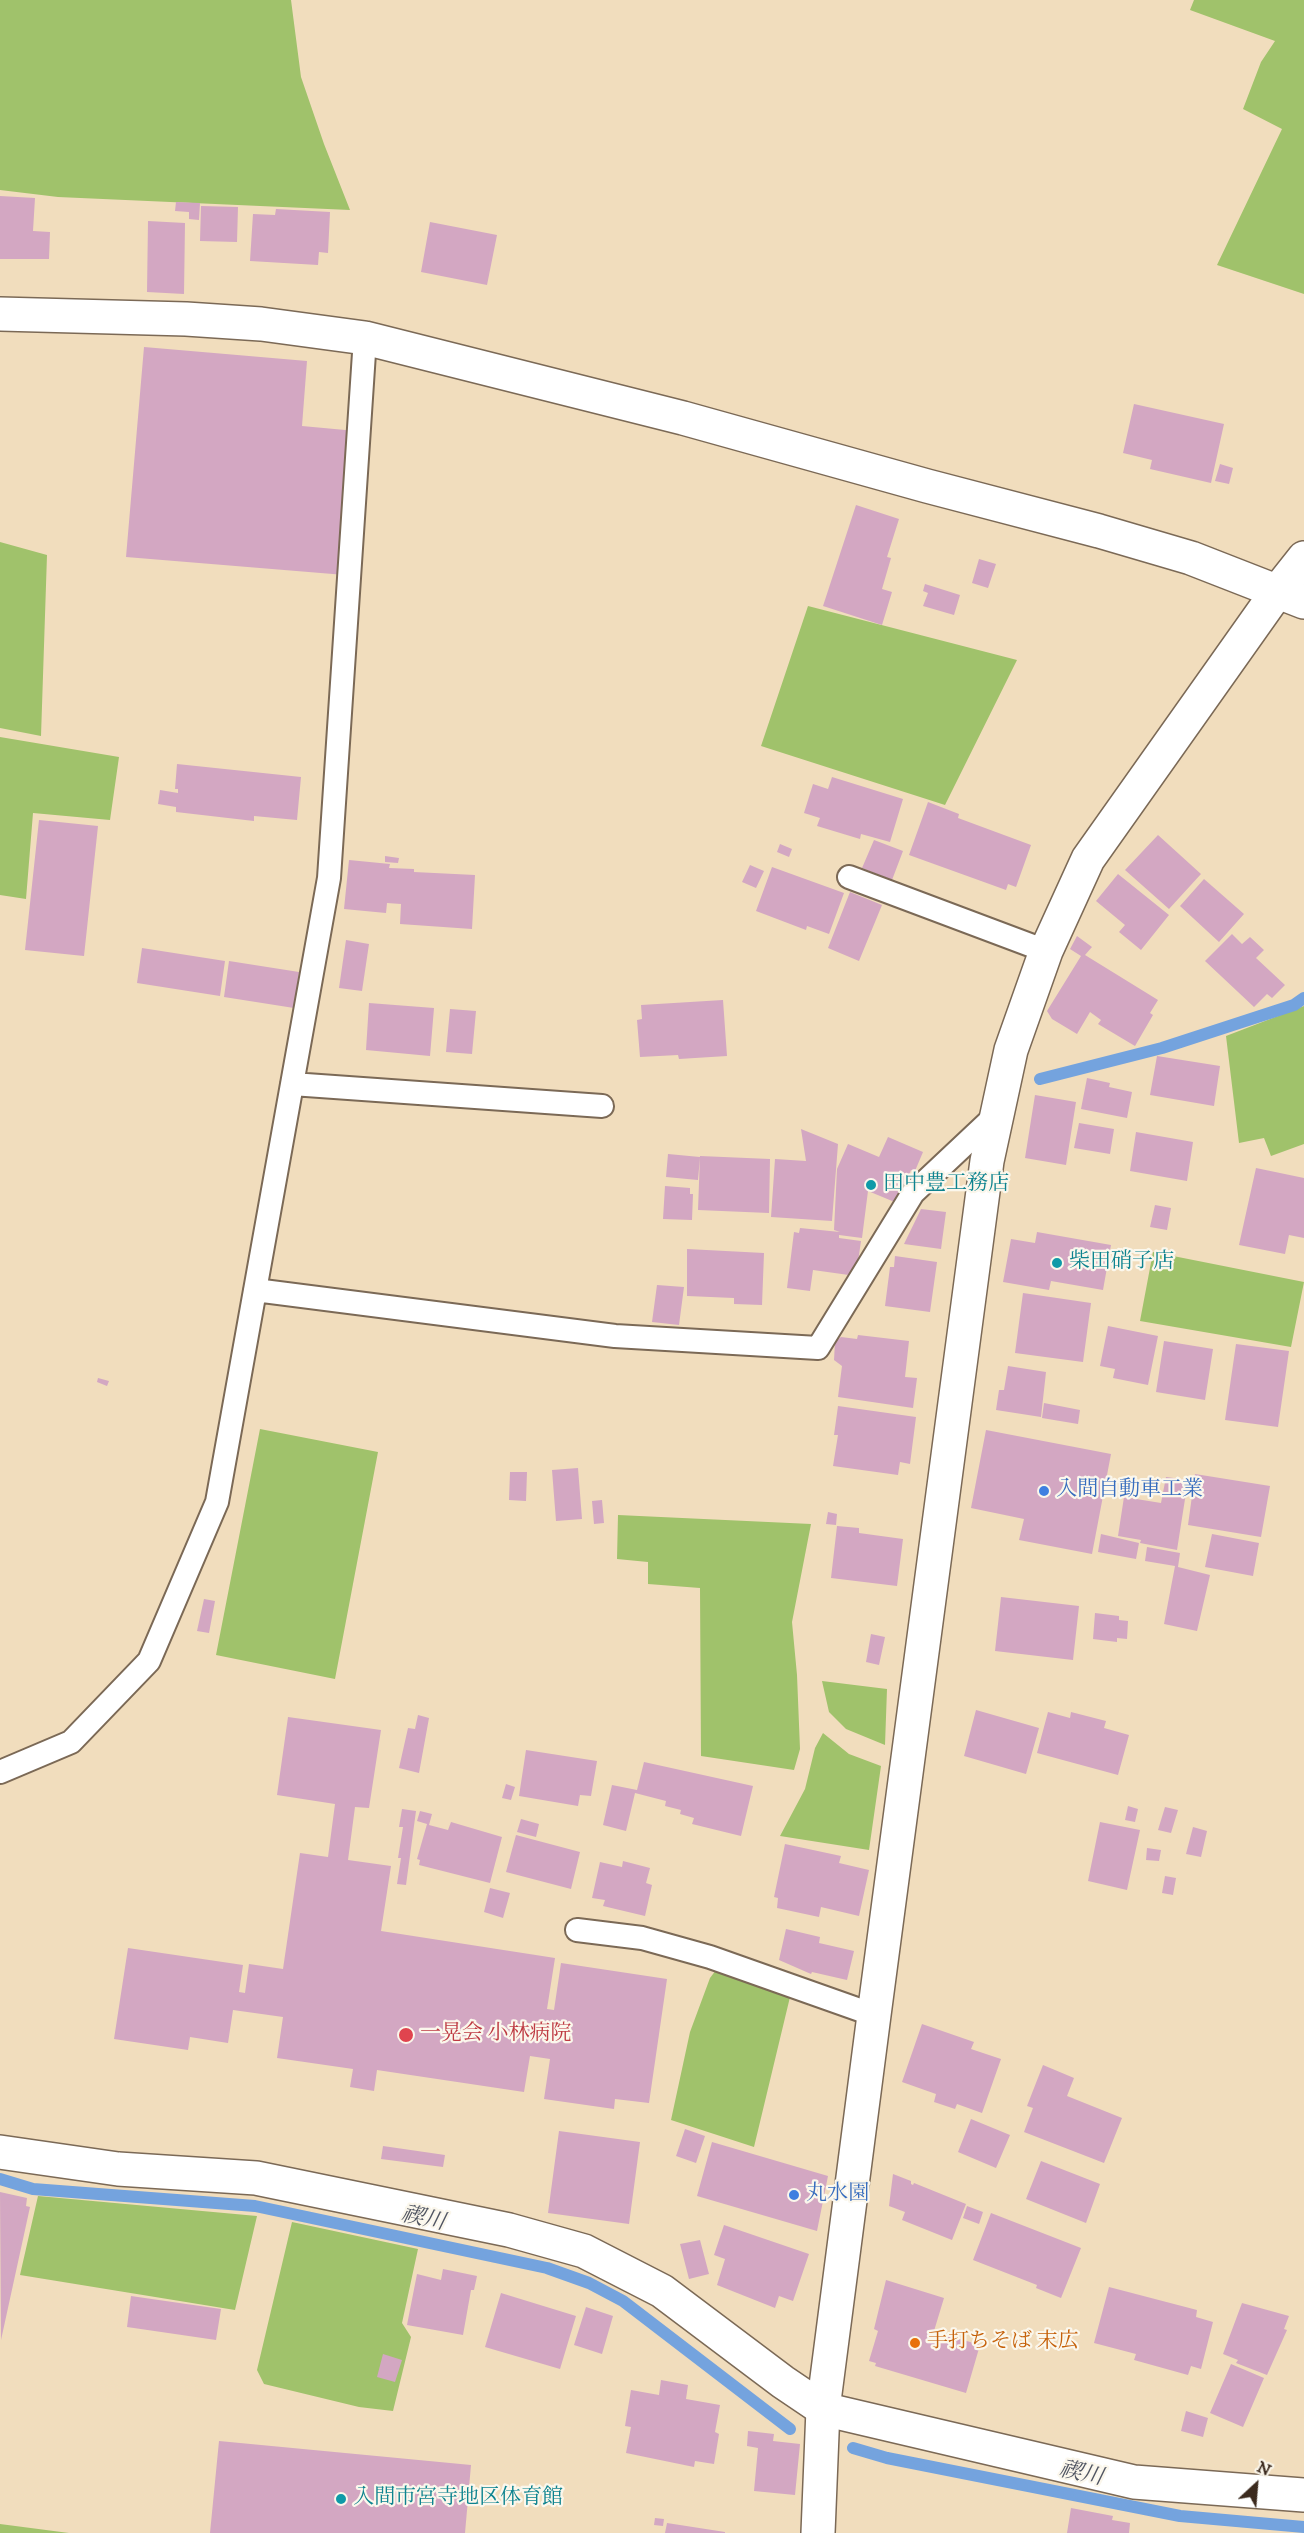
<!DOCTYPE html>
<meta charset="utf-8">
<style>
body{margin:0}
#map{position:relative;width:1304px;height:2533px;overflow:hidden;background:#f1ddbd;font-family:"IM FELL DW Pica",serif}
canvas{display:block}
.north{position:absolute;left:1226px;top:2455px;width:60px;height:60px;-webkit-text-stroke:4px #fbf7ec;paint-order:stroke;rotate:26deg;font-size:16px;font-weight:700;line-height:24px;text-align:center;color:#3b2a1e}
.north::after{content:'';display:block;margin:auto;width:21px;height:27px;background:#3b2a1e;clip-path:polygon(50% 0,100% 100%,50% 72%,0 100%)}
</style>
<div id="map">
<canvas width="1304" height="2533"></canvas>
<div class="north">N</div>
</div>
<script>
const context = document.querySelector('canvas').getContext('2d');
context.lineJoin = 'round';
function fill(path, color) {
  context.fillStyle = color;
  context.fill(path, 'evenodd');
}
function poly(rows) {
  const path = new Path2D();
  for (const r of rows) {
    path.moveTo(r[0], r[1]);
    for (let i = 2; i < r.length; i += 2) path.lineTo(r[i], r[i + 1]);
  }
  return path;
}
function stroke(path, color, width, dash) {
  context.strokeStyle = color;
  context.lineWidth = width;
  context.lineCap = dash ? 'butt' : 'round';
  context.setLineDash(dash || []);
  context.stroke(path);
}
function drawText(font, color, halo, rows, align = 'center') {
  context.font = font + ' "IM FELL DW Pica","Noto Serif JP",serif';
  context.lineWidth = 4.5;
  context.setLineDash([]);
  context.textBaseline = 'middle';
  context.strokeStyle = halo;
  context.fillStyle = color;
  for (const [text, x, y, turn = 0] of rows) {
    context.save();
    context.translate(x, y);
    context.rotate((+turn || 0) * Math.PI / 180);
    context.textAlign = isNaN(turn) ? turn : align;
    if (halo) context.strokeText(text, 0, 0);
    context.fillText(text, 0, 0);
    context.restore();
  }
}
const green = poly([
 [0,0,291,0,301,77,324,144,350,210,58,197,0,190],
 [1194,0,1304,0,1304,294,1217,265,1282,129,1243,109,1261,62,1275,41,1190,10],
 [0,542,47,555,41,736,0,728],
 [808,606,1017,660,945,805,761,746],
 [0,737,119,757,110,820,33,813,26,899,0,895],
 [1304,1006,1304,1144,1271,1156,1264,1138,1239,1143,1226,1036],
 [1153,1252,1304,1282,1291,1347,1140,1321],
 [260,1429,378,1452,335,1679,216,1655],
 [618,1515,811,1524,792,1622,797,1675,800,1749,794,1770,701,1756,700,1588,648,1584,648,1562,617,1559],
 [822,1681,887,1689,885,1745,846,1729,829,1712],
 [823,1733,849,1754,881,1766,869,1850,780,1836,805,1789,815,1748],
 [716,1970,790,1997,754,2147,671,2120,690,2032,710,1978],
 [38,2196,257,2216,235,2310,20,2275],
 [292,2222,418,2249,402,2323,411,2337,393,2411,359,2407,264,2384,257,2370],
 [0,2524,69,2533,0,2533]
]);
const stream = poly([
 [1040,1079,1162,1048,1294,1005,1304,998],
 [0,2179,33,2189,255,2206,547,2268,589,2283,623,2301,790,2429],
 [853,2448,887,2458,1180,2516,1304,2527]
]);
const building = poly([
 [0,196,35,198,33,231,50,232,49,259,0,259],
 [176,202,200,203,199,220,189,219,189,212,175,211],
 [201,206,238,207,237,242,200,241],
 [276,209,330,212,328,253,319,252,318,265,250,261,253,214,275,215],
 [148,221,185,223,184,294,147,292],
 [430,222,497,235,487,285,421,272],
 [144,347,307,361,302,426,356,431,345,575,126,557],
 [1134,404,1224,424,1211,483,1150,469,1152,460,1123,453],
 [1220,464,1233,468,1229,484,1215,481],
 [856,505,899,519,887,557,891,558,882,589,892,592,882,625,823,606],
 [979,559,996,564,988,588,972,583],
 [925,584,960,595,954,615,923,606,928,593,923,591],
 [177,764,301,777,297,820,254,816,254,821,176,812,176,807,158,804,160,790,178,793,178,789,175,789],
 [832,777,903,799,890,842,861,834,860,839,817,826,820,818,804,813,813,784,828,789],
 [928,802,959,814,958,818,1031,845,1016,887,1008,884,1006,890,909,855],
 [39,820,98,826,84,956,25,950],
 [1158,835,1201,874,1169,909,1125,870],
 [874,840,903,851,892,880,862,868],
 [780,844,792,849,789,857,777,852],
 [385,856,399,858,398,863,385,862],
 [349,860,390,864,389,868,414,869,414,872,475,875,472,929,400,924,401,904,387,903,386,913,344,909],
 [750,865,764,871,756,888,742,882],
 [772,867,844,893,829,934,807,926,806,930,756,911],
 [1118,874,1169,915,1141,950,1119,932,1125,925,1096,901],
 [1204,879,1244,914,1219,942,1180,906],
 [850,892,882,905,859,961,828,948],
 [1232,934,1242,944,1250,937,1264,950,1256,958,1285,985,1272,998,1267,994,1254,1007,1205,961],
 [1077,936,1092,947,1085,955,1158,1000,1150,1013,1153,1015,1135,1046,1098,1024,1101,1020,1090,1012,1077,1034,1052,1019,1047,1011,1081,956,1070,949],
 [346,940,369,944,362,991,339,988],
 [142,948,225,961,220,996,137,983],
 [229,961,299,972,294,1008,224,997],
 [723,1000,727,1056,679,1059,678,1055,640,1057,637,1020,642,1019,641,1005],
 [369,1003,434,1008,430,1056,366,1050],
 [450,1009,476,1011,472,1054,446,1052],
 [1157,1056,1220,1066,1214,1106,1150,1095],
 [1087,1078,1110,1083,1109,1087,1132,1092,1127,1118,1081,1109],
 [1035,1095,1076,1102,1066,1165,1025,1158],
 [1079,1123,1114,1129,1110,1154,1074,1148],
 [801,1129,838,1144,832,1221,771,1217,775,1159,806,1161],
 [1136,1132,1193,1142,1187,1181,1130,1171],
 [888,1137,923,1152,915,1171,911,1170,897,1203,868,1191,862,1238,839,1235,839,1238,861,1241,856,1276,813,1270,810,1291,787,1288,794,1232,799,1233,800,1228,840,1232,834,1230,837,1169,848,1144,879,1157],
 [668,1154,700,1157,698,1180,666,1177],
 [700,1156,770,1159,769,1213,698,1210],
 [1256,1168,1304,1178,1304,1238,1289,1235,1285,1254,1239,1245],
 [665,1186,690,1188,690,1194,693,1194,692,1220,663,1219],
 [1155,1205,1171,1208,1167,1230,1150,1227],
 [921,1209,946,1212,941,1249,904,1244],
 [1037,1232,1111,1245,1103,1290,1051,1281,1049,1290,1003,1282,1011,1239,1035,1243],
 [687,1249,764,1253,762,1305,734,1304,734,1298,687,1296],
 [895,1256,937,1262,930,1312,885,1306,890,1267,894,1267],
 [657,1285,684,1287,679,1325,652,1322],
 [1023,1293,1091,1303,1083,1362,1015,1353],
 [1108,1326,1158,1336,1148,1385,1113,1378,1115,1369,1100,1366],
 [858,1335,909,1341,905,1377,917,1378,913,1408,838,1397,842,1366,834,1360,835,1342,841,1337,857,1339],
 [1164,1341,1213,1349,1205,1400,1156,1392],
 [1236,1344,1289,1351,1278,1427,1225,1420],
 [1008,1366,1046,1372,1041,1417,996,1410,999,1390,1004,1390],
 [98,1378,109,1381,107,1386,97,1382],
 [1044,1403,1080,1410,1078,1424,1042,1418],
 [838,1406,916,1417,910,1464,900,1462,898,1475,833,1466,838,1435,834,1435],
 [986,1430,1111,1454,1092,1554,1019,1540,1024,1519,971,1508],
 [578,1468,582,1519,556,1521,552,1470],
 [510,1472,527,1472,526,1501,509,1500],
 [1195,1474,1270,1486,1261,1537,1188,1525],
 [1166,1477,1188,1480,1177,1550,1140,1543,1141,1540,1118,1536,1124,1497,1161,1503],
 [602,1500,604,1523,594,1524,592,1501],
 [828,1512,837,1514,836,1525,826,1524],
 [837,1526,859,1528,859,1533,903,1539,897,1586,831,1578],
 [1101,1534,1139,1543,1136,1559,1098,1552],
 [1212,1534,1259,1543,1253,1576,1205,1567],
 [1147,1547,1180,1553,1178,1567,1210,1575,1197,1631,1164,1624,1175,1566,1145,1561],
 [1001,1597,1079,1606,1073,1660,995,1651],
 [204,1599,215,1601,209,1633,197,1631],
 [1095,1613,1119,1616,1119,1620,1128,1621,1127,1639,1117,1638,1117,1642,1093,1639],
 [871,1634,885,1637,879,1665,866,1662],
 [976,1710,1039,1728,1026,1774,964,1756],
 [1048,1712,1070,1718,1071,1712,1106,1721,1104,1728,1129,1735,1118,1775,1037,1753],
 [418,1715,429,1718,419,1773,399,1768,408,1728,415,1729],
 [288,1717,381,1730,369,1808,355,1807,348,1860,391,1866,381,1931,555,1958,547,2009,554,2010,561,1963,667,1979,649,2103,615,2099,614,2109,544,2099,550,2059,530,2056,524,2092,377,2070,374,2091,350,2087,353,2069,277,2058,283,2017,233,2010,228,2043,190,2037,188,2050,114,2039,128,1948,243,1965,239,1992,245,1993,249,1964,283,1969,300,1853,328,1857,335,1804,277,1795],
 [526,1750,597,1761,591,1796,580,1795,578,1806,519,1796],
 [644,1762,753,1786,741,1836,692,1824,694,1818,680,1814,681,1810,665,1806,666,1801,635,1793,626,1831,603,1825,612,1785,637,1790],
 [506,1784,515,1787,511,1800,502,1798],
 [1128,1806,1138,1809,1135,1822,1125,1820],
 [1165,1807,1178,1810,1171,1833,1158,1830],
 [402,1809,416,1811,406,1885,397,1884,401,1858,398,1858,403,1827,399,1827],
 [420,1811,432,1814,429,1825,448,1830,451,1822,502,1837,490,1883,419,1865,420,1860,417,1859,427,1824,417,1821],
 [521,1819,539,1824,536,1837,517,1832],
 [1100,1822,1140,1830,1127,1890,1088,1881],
 [1193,1827,1207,1831,1201,1857,1186,1854],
 [516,1835,580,1852,571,1889,506,1872],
 [785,1844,841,1856,839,1863,869,1870,859,1916,821,1907,819,1917,777,1908,778,1898,774,1897],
 [1147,1848,1161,1850,1159,1861,1146,1860],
 [623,1861,650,1868,646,1883,652,1885,645,1916,603,1906,605,1900,592,1898,600,1862,622,1867],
 [1165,1876,1176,1878,1173,1895,1162,1893],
 [490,1888,510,1893,503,1918,484,1912],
 [786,1929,820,1937,819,1943,854,1951,847,1980,812,1972,811,1974,779,1960],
 [922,2024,974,2042,971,2049,1001,2059,982,2113,957,2104,955,2109,934,2102,936,2094,902,2082],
 [1043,2065,1074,2078,1067,2096,1122,2118,1104,2163,1024,2132,1033,2108,1027,2106],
 [971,2119,1010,2135,996,2168,958,2152],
 [685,2129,705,2136,696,2163,676,2156],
 [559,2131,640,2142,629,2224,548,2213],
 [712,2142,828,2176,817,2231,697,2196],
 [383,2146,445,2155,443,2167,381,2159],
 [1041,2161,1100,2184,1086,2223,1026,2199],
 [893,2174,911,2181,911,2184,913,2185,914,2183,966,2204,952,2240,902,2220,905,2212,889,2206],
 [0,2192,27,2198,26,2206,30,2207,1,2340],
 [967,2206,983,2212,979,2224,963,2218],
 [991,2213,1081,2248,1061,2298,1036,2288,1037,2285,973,2260],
 [724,2225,809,2254,793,2301,779,2296,775,2308,717,2285,725,2259,714,2255],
 [700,2240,709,2274,689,2279,680,2244],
 [443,2269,477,2276,474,2290,471,2290,463,2335,407,2325,417,2274,441,2280],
 [886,2280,944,2298,934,2331,980,2345,966,2393,875,2366,876,2363,869,2361,878,2331,874,2329],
 [1109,2287,1197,2310,1196,2317,1213,2322,1201,2369,1191,2366,1188,2375,1134,2360,1136,2354,1094,2343],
 [501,2293,576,2316,560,2369,485,2347],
 [131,2296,221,2309,216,2340,127,2327],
 [1242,2303,1289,2316,1284,2329,1287,2330,1267,2375,1236,2363,1238,2360,1223,2354],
 [586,2307,613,2316,602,2354,574,2345],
 [383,2354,402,2360,395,2382,377,2377],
 [1231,2364,1264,2378,1243,2427,1210,2413],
 [661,2380,688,2385,686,2399,720,2405,715,2432,719,2434,714,2464,695,2461,694,2467,626,2453,631,2427,625,2426,631,2390,659,2395],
 [1186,2411,1208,2418,1203,2437,1181,2431],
 [748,2431,774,2434,773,2441,800,2444,795,2495,754,2491,758,2448,747,2446],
 [219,2441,471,2465,465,2533,210,2533],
 [1071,2508,1113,2516,1112,2520,1130,2523,1129,2533,1067,2533],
 [655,2518,664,2519,663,2526,654,2525],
 [667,2523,725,2532,725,2533,665,2533]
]);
const service = poly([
 [849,877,1046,951],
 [292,1084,602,1106],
 [255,1290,615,1336,818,1348,913,1193,996,1115],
 [0,1772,71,1742,149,1661,217,1502,329,878,365,338],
 [577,1930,642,1938,710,1957,874,2015]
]);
const minor = poly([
 [0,314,186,319,261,324,365,338,683,418,927,486,1099,531,1191,558,1304,602],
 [0,2152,118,2169,256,2178,509,2230,584,2251,662,2291,783,2382,823,2409,1134,2482,1304,2495]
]);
const tertiary = poly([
 [818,2533,823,2409,874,2015,987,1161,1011,1050,1046,951,1088,859,1277,592,1304,558]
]);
const markers = [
 [871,1185,6,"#0f9aa8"],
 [1057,1263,6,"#0f9aa8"],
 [1044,1491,6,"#3f7fe0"],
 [406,2035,8,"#e0444e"],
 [794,2195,6,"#3f7fe0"],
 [915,2343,6,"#e8710a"],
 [341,2499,6,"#0f9aa8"]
];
const cultureNames = [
 ["田中豊工務店",883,1185],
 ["柴田硝子店",1069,1263],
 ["入間市宮寺地区体育館",353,2499]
];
const shopNames = [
 ["入間自動車工業",1056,1491],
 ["丸水園",806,2195]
];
const healthNames = [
 ["一晃会 小林病院",420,2035]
];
const foodNames = [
 ["手打ちそば 末広",927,2343]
];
const waterNames = [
 ["禊川",423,2220,12],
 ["禊川",1081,2475,12]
];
fill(green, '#a0c26b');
stroke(stream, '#74a3de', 12);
fill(building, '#d3a7c2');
stroke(service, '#7b6956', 26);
stroke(minor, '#7b6956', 36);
stroke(tertiary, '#7b6956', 36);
stroke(service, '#fff', 22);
stroke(minor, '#fff', 33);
stroke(tertiary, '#fff', 33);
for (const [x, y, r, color] of markers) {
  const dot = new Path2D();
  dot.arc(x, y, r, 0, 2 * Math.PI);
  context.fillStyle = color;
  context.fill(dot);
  stroke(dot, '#fbf7ec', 2);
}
drawText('21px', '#0d838f', '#fbf7ec', cultureNames, 'left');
drawText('21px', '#366cbe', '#fbf7ec', shopNames, 'left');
drawText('21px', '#be3a42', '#fbf7ec', healthNames, 'left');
drawText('21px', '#c56008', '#fbf7ec', foodNames, 'left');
drawText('italic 22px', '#4f5461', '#fbf7ec', waterNames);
</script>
